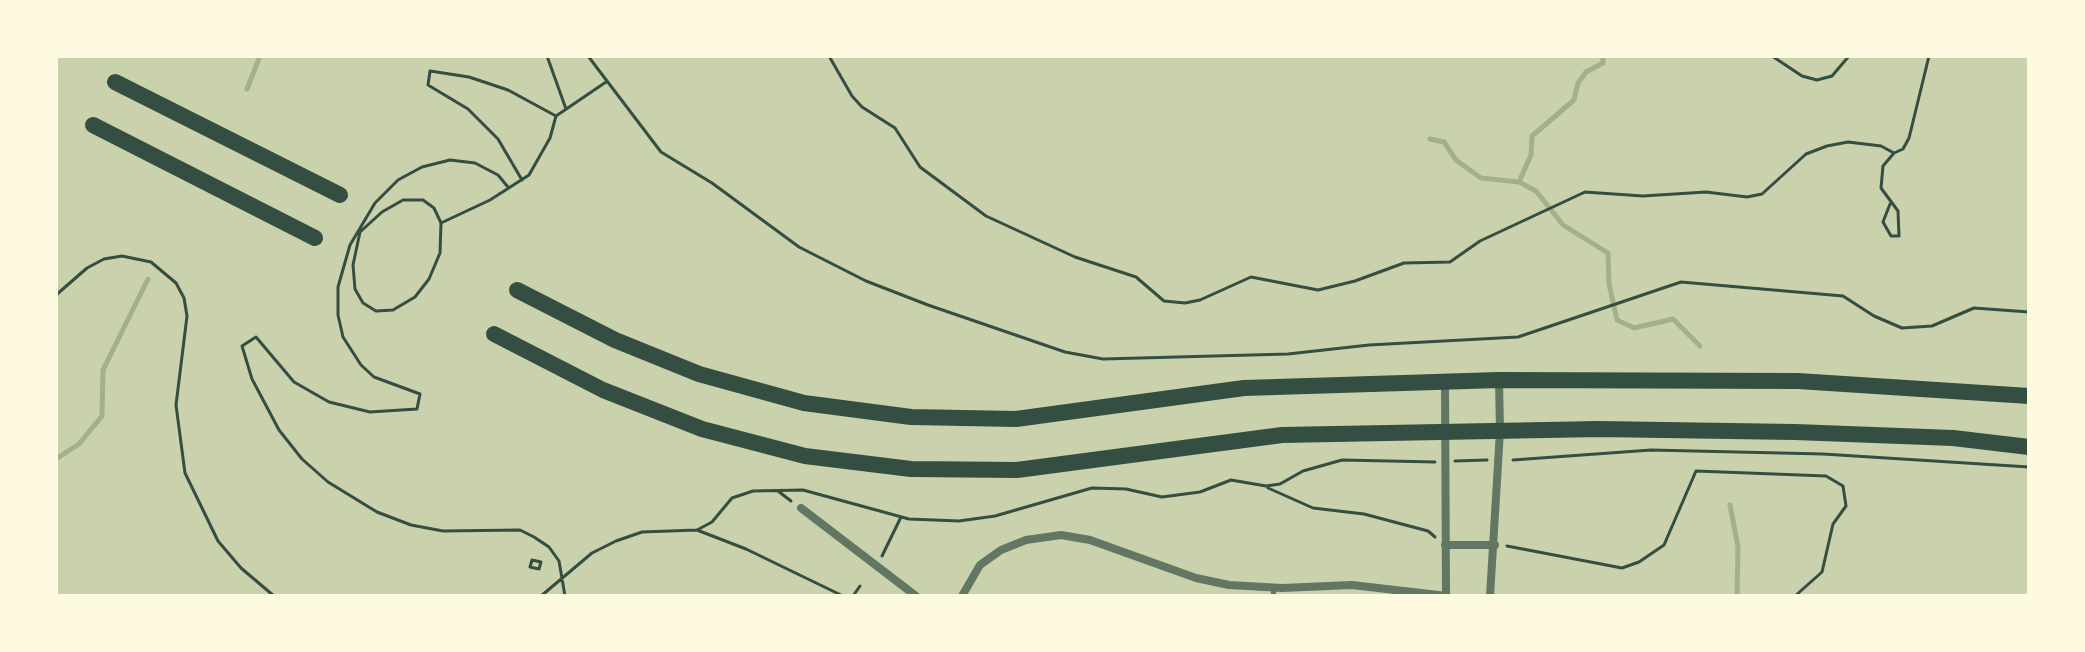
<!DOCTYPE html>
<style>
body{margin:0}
#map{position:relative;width:2085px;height:652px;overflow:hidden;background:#e9edc9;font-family:"Source Sans 3",sans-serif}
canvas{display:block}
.frame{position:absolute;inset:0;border:58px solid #fefae0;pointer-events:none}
</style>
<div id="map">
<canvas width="2085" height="652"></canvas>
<div class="frame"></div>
</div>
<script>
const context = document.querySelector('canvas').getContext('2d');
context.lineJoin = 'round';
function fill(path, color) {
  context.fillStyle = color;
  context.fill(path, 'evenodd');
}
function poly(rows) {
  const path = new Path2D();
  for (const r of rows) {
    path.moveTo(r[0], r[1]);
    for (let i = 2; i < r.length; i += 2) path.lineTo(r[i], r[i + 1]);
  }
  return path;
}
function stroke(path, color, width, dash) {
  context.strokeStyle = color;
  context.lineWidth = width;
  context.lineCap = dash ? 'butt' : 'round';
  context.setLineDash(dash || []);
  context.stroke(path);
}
const green = poly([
 [56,56,2029,56,2029,596,56,596]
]);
const stream = poly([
 [1603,56,1603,63,1586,72,1578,83,1574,100,1532,136,1531,155,1519,182,1536,191,1563,225,1608,253,1609,284,1617,320,1634,328,1673,319,1700,346],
 [247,89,260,56],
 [1430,139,1444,142,1456,160,1481,178,1519,182],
 [56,459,79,444,102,416,103,370,148,279],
 [1730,505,1738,547,1737,596]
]);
const path = poly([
 [547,56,566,109],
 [588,56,661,152,712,183,799,247,866,281,928,305,1065,352,1103,359,1288,354,1369,345,1518,337,1681,282,1843,296,1874,316,1902,328,1932,326,1974,308,2029,312],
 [829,56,852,96,862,107,895,128,920,167,986,216,1075,257,1136,277,1164,301,1185,303,1200,300,1251,277,1318,290,1355,281,1404,263,1450,262,1480,241,1585,192,1643,196,1706,192,1747,197,1762,194,1806,154,1827,146,1848,142,1881,146,1894,153,1903,149,1909,138,1929,56],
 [1772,56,1802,76,1817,80,1832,76,1849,56],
 [556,116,606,82],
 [522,180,498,139,468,109,428,85,430,71,469,77,508,90,556,116],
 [508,187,498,175,475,163,450,160,422,167,398,180,375,203,350,245,338,287,338,315,343,337,361,365,374,377,420,394,417,409,370,412,329,402,294,382,256,337,242,346,252,379,279,430,302,459,328,482,377,512,411,525,443,531,520,530,534,537,549,547,559,561,565,596],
 [403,200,423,200,434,208,441,223,440,253,429,279,415,297,393,310,376,311,363,303,355,289,353,265,360,232,382,212,403,200],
 [1890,204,1883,222,1891,236,1899,236,1898,211,1881,188,1883,166,1894,153],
 [441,223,490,200,529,175,550,138,556,116],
 [56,295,87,268,104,259,122,256,151,262,176,283,184,298,187,316,176,405,185,473,218,541,241,568,274,596],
 [1513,460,1651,450,1823,454,2029,467],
 [1455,461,1487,460],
 [1268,488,1313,508,1364,514,1428,531,1435,537],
 [778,491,791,501],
 [697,530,746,549,843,596],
 [1507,546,1622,568,1639,562,1664,545,1696,471,1826,476,1843,486,1846,506,1833,524,1822,572,1795,596],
 [882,556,901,517],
 [532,560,541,562,539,569,530,567,532,560],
 [541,596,592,553,616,541,642,532,697,530,712,522,732,498,753,491,803,490,909,519,959,521,995,516,1092,488,1126,489,1162,497,1200,492,1231,480,1266,486,1280,484,1303,471,1342,460,1435,462],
 [853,596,860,586]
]);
const service = poly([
 [1273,596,1274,588]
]);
const minor = poly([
 [1445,382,1446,596],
 [801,508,916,596],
 [1445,545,1495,545],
 [962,596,980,565,1001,550,1026,540,1061,535,1090,540,1196,578,1229,585,1282,588,1352,585,1447,596],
 [1490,596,1500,431,1499,380]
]);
const primary = poly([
 [115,82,340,195],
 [93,125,315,238],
 [517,290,615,340,699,374,804,403,911,417,1016,419,1244,388,1499,380,1798,381,2029,396],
 [494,334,603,390,702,429,805,456,911,469,1017,470,1282,435,1598,429,1795,432,1953,438,2029,447]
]);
fill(green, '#cad2ad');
stroke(stream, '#a3b18a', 5);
stroke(path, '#344e41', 3);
stroke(service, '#617663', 5);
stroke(minor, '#617663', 8);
stroke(primary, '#344e41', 16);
</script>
